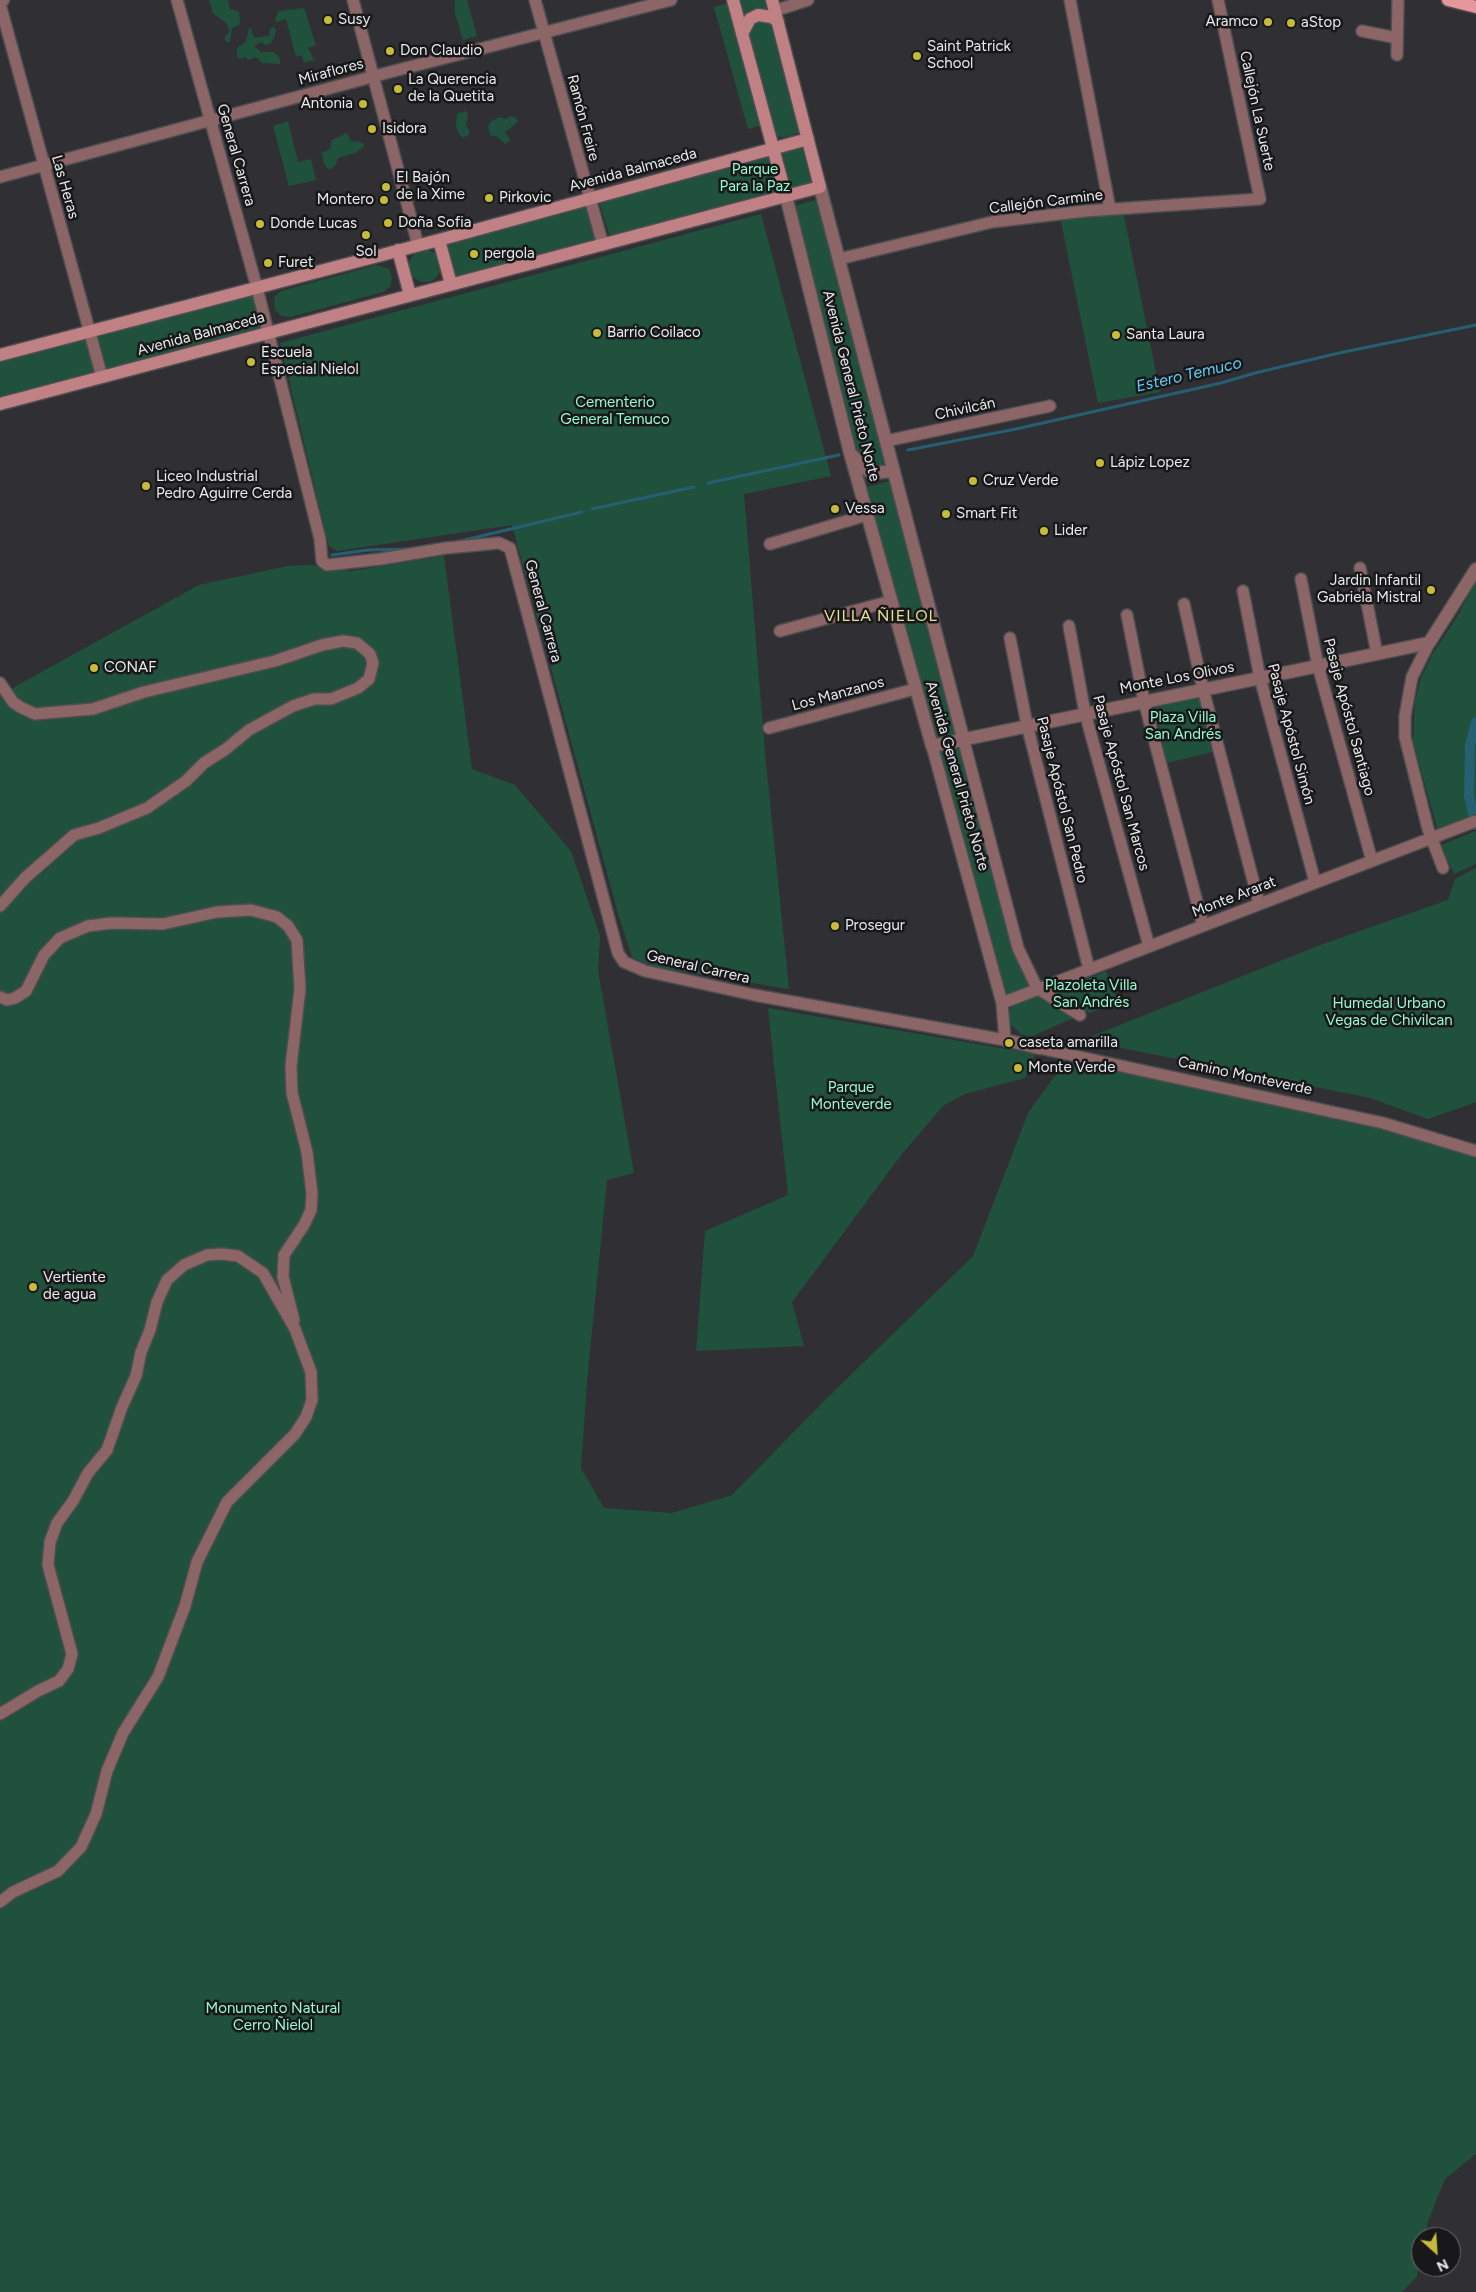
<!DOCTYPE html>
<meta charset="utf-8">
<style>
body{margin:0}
#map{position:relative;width:1476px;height:2292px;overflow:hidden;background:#303034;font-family:Figtree,sans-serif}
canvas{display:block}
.north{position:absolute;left:1411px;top:2227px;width:50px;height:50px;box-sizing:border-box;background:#18181a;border:1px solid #6c6c6e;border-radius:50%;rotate:154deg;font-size:14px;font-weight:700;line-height:20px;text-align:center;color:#e9eaec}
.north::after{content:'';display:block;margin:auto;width:18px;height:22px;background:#c6bb3c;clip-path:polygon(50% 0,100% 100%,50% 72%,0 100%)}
</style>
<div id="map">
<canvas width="1476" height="2292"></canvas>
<div class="north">N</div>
</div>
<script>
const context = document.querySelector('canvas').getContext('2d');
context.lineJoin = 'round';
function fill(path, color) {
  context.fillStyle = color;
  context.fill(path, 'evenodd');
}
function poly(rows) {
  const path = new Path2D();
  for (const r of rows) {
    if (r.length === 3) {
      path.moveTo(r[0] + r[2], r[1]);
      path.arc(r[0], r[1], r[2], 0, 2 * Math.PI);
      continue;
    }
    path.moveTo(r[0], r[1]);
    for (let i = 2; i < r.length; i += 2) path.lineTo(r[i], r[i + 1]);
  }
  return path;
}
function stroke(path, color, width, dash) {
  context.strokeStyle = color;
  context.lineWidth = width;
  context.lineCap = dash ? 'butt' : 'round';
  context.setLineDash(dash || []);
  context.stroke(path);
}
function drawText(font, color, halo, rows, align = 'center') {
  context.font = font + ' Figtree,sans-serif';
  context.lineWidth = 5;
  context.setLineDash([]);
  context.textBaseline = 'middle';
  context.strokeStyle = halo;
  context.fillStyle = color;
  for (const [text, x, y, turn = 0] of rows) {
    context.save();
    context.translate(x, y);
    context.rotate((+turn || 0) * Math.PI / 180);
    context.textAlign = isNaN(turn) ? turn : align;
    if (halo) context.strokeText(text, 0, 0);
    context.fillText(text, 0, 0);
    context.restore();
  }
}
const green = poly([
 [209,0,228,0,230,9,239,12,240,21,239,25,232,28,230,42,227,42,224,38,229,32,227,24,213,13],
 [455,0,467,0,477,36,463,40,455,13],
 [736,0,767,0,800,132,786,137,772,136],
 [729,3,763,125,748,129,714,7],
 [304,8,316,45,308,48,314,60,304,63,302,55,296,57,286,19,276,22,275,18,279,11],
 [274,27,276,30,274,38,270,44,265,45,261,42,254,46,261,52,274,52,280,58,280,64,262,63,256,57,249,60,245,57,240,59,237,57,237,48,246,42,249,28,251,28,254,38,269,36,270,29],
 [466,111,468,116,466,124,470,134,463,138,458,133,456,125,457,114],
 [511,116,516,118,518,122,505,132,510,140,505,144,498,137,490,135,488,127,490,122,499,117,505,119],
 [288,121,298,162,311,159,316,180,289,186,273,126],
 [347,133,351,141,360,142,364,144,364,147,355,153,338,158,335,166,329,170,324,164,322,153,330,149,332,140],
 [806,145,815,183,786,190,776,153],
 [770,153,782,193,610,237,599,202],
 [819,199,888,469,876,470,856,457,791,207],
 [586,201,599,245,451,281,440,241],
 [1123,211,1160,392,1098,403,1060,217],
 [761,214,831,476,744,494,765,753,789,989,655,967,632,957,619,917,512,525,337,551,329,546,280,343],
 [425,266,16],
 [377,265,389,269,392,278,390,287,383,292,291,317,282,316,275,310,274,297,281,291],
 [253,294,262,329,106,371,96,333],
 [85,336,95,373,0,398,0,360],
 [890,481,955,729,954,734,946,739,937,739,932,735,898,614,867,487],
 [444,556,472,769,515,785,571,851,600,936,598,971,634,1173,607,1180,587,1382,581,1468,604,1508,672,1513,732,1495,828,1397,973,1256,1028,1113,1057,1073,1088,1057,1137,1071,1352,1123,1446,1142,1476,1153,1476,2154,1445,2179,1428,2221,1425,2237,1421,2237,1421,2256,1417,2276,1402,2292,0,2292,0,695,199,585,288,566,310,565,351,571],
 [1476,580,1476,813,1443,828,1437,828,1413,741,1415,701,1421,678,1432,655,1457,617],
 [1201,696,1215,751,1167,763,1154,708],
 [961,742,1033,987,1004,999,936,748],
 [1476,831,1476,864,1454,874,1441,845],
 [1476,868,1476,1102,1471,1104,1428,1119,1370,1098,1082,1040,1323,944,1448,900,1455,879],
 [1106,971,1118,1001,1090,1013,1069,1004,1058,995,1057,991],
 [1033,995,1041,996,1076,1017,1030,1037,1021,1034,1010,1024,1008,1016,1010,1009,1015,1003],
 [768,1008,1035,1054,1025,1078,965,1094,943,1106,902,1154,792,1302,804,1346,696,1351,705,1231,788,1195]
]);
const stream = poly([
 [908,450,1016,429,1221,383,1255,373,1339,353,1476,325],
 [708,483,839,455],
 [592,509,694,487],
 [456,542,582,512],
 [332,555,368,550,408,549]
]);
const canal = poly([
 [1476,722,1470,745,1469,796,1476,825]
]);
const minor = poly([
 [177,0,257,288,320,539,322,561,327,565,381,559,446,548,499,543,510,548,618,953,624,962,645,971,754,995,1005,1040,1002,1003,932,746],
 [353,0,418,245],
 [535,0,603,245],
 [1070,0,1110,209],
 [0,4,102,377],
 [774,11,808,0],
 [1362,31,1397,38],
 [1397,55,1398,0],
 [0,177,390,72,671,0],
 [839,259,992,222,1085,211,1260,199,1218,0],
 [886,441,1050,406],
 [770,544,867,515],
 [1360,568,1377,654],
 [1301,579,1318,666,1372,861],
 [1243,591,1260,678,1315,882],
 [1184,604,1203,689,1259,903],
 [1127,615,1144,701,1203,925],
 [1069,626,1085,713,1149,946],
 [780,631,891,601],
 [1010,638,1027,725,1089,969],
 [1429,643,1412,677,1405,716,1405,737,1428,829,1443,868],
 [0,683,13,702,20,707,35,714,46,713,93,709,144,692,275,661,322,645,343,641,357,643,370,654,373,663,369,679,358,688,331,699,314,699,293,706,249,730,226,749,204,763,186,781,147,808,99,828,74,835,25,878,0,906],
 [769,728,915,689],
 [963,738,1018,948,1037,988,1080,1015],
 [0,997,7,1000,15,998,26,991,44,955,60,938,88,926,112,923,163,924,217,912,251,910,277,917,288,926,297,940,300,989,291,1066,292,1093,307,1152,312,1194,311,1210,304,1225,284,1255,283,1277,294,1320],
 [1002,1003,1476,821],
 [1039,1048,1383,1123,1476,1151],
 [0,1714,38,1691,59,1681,68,1669,72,1654,48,1565,50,1542,57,1523,73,1501,88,1473,107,1450,122,1407,136,1376,141,1352,150,1330,157,1302,167,1280,184,1265,207,1255,222,1254,238,1256,263,1273,295,1329,311,1372,312,1400,306,1417,295,1434,227,1502,197,1562,185,1606,158,1677,123,1733,107,1771,96,1814,81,1847,58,1871,13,1892,0,1902]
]);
const tertiary = poly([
 [0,1,3,0],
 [820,187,963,738],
 [786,196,850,453,932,746,1429,643,1476,569],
 [852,455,864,468,872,473,894,471],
 [1005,1040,1039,1048]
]);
const secondary = poly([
 [733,0,786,196],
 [742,34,750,19,758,15,772,17,778,22],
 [439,240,451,284],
 [398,250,410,295],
 [0,355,439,240,808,139],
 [0,404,820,187,772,0]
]);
const primary = poly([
 [1448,0,1476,7]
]);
const markers = [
 [328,20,5,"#c6bb3c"],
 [1268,22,5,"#c6bb3c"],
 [1291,23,5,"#c6bb3c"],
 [390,51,5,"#c6bb3c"],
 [917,56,5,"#c6bb3c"],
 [398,89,5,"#c6bb3c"],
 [363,104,5,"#c6bb3c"],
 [372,129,5,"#c6bb3c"],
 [386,187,5,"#c6bb3c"],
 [489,198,5,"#c6bb3c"],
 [384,200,5,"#c6bb3c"],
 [388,223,5,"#c6bb3c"],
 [260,224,5,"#c6bb3c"],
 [366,235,5,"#c6bb3c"],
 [474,254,5,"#c6bb3c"],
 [268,263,5,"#c6bb3c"],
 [597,333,5,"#c6bb3c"],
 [1116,335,5,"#c6bb3c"],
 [251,362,5,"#c6bb3c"],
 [1100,463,5,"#c6bb3c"],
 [973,481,5,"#c6bb3c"],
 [146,486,5,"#c6bb3c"],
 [835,509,5,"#c6bb3c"],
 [946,514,5,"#c6bb3c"],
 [1044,531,5,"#c6bb3c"],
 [1431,590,5,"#c6bb3c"],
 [94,668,5,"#c6bb3c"],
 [835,926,5,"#c6bb3c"],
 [1009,1043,5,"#c6bb3c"],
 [1018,1068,5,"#c6bb3c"],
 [33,1287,5,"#c6bb3c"]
];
const poiNames = [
 ["Susy",338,20],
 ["Aramco",1258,22,"right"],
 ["aStop",1301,23],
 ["Saint Patrick",927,47],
 ["School",927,64],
 ["Don Claudio",400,51],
 ["La Querencia",408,80],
 ["de la Quetita",408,97],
 ["Antonia",353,104,"right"],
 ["Isidora",382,129],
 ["El Bajón",396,178],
 ["de la Xime",396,195],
 ["Pirkovic",499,198],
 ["Montero",374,200,"right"],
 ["Doña Sofia",398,223],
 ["Donde Lucas",270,224],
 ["Sol",366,252,"center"],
 ["pergola",484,254],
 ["Furet",278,263],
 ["Barrio Coilaco",607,333],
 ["Santa Laura",1126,335],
 ["Escuela",261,353],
 ["Especial Nielol",261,370],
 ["Lápiz Lopez",1110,463],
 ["Liceo Industrial",156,477],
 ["Pedro Aguirre Cerda",156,494],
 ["Cruz Verde",983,481],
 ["Vessa",845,509],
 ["Smart Fit",956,514],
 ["Lider",1054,531],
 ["Jardin Infantil",1421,581,"right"],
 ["Gabriela Mistral",1421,598,"right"],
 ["CONAF",104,668],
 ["Prosegur",845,926],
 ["caseta amarilla",1019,1043],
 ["Monte Verde",1028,1068],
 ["Vertiente",43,1278],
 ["de agua",43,1295]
];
const streetNames = [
 ["Miraflores",331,72,-15],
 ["Callejón La Suerte",1257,111,78],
 ["Ramón Freire",583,118,75],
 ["General Carrera",236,155,74],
 ["Avenida Balmaceda",633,170,-15],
 ["Las Heras",65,187,74],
 ["Callejón Carmine",1046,202,-7],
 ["Avenida Balmaceda",201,334,-15],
 ["Avenida General Prieto Norte",851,386,76],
 ["Chivilcán",965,409,-12],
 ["General Carrera",543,611,75],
 ["Monte Los Olivos",1177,678,-11],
 ["Los Manzanos",838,694,-15],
 ["Pasaje Apóstol Santiago",1349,717,75],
 ["Pasaje Apóstol Simón",1291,734,75],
 ["Avenida General Prieto Norte",957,776,74],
 ["Pasaje Apóstol San Marcos",1121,783,75],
 ["Pasaje Apóstol San Pedro",1062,800,76],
 ["Monte Ararat",1234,897,-21],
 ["General Carrera",698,967,13],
 ["Camino Monteverde",1245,1076,12]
];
const parkNames = [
 ["Parque",755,170],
 ["Para la Paz",755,187],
 ["Cementerio",615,403],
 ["General Temuco",615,420],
 ["Plaza Villa",1183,718],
 ["San Andrés",1183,735],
 ["Plazoleta Villa",1091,986],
 ["San Andrés",1091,1003],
 ["Humedal Urbano",1389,1004],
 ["Vegas de Chivilcan",1389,1021],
 ["Parque",851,1088],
 ["Monteverde",851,1105],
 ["Monumento Natural",273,2009],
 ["Cerro Ñielol",273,2026]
];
const waterNames = [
 ["Estero Temuco",1189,375,-13]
];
const neighbourhoodNames = [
 ["VILLA ÑIELOL",881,616]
];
fill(green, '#20513d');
stroke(stream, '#245f72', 3);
stroke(canal, '#245f72', 10);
stroke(minor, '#4e4e51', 14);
stroke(tertiary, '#4e4e51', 15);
stroke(secondary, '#4e4e51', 15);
stroke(primary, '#4e4e51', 15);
stroke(minor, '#8c6567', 11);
stroke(tertiary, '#8c6567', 12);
stroke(secondary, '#bf8184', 12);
stroke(primary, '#e6979b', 12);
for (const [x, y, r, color] of markers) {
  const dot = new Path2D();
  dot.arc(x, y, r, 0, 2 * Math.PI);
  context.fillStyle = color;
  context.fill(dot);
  stroke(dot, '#18181a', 2);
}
drawText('15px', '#e9eaec', '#18181a', poiNames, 'left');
drawText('15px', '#e9eaec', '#18181a', streetNames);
drawText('15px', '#95facd', '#18181a', parkNames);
drawText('italic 16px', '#5fcff5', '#18181a', waterNames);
context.letterSpacing = '1px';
drawText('16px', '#e7e091', '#18181a', neighbourhoodNames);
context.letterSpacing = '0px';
</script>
